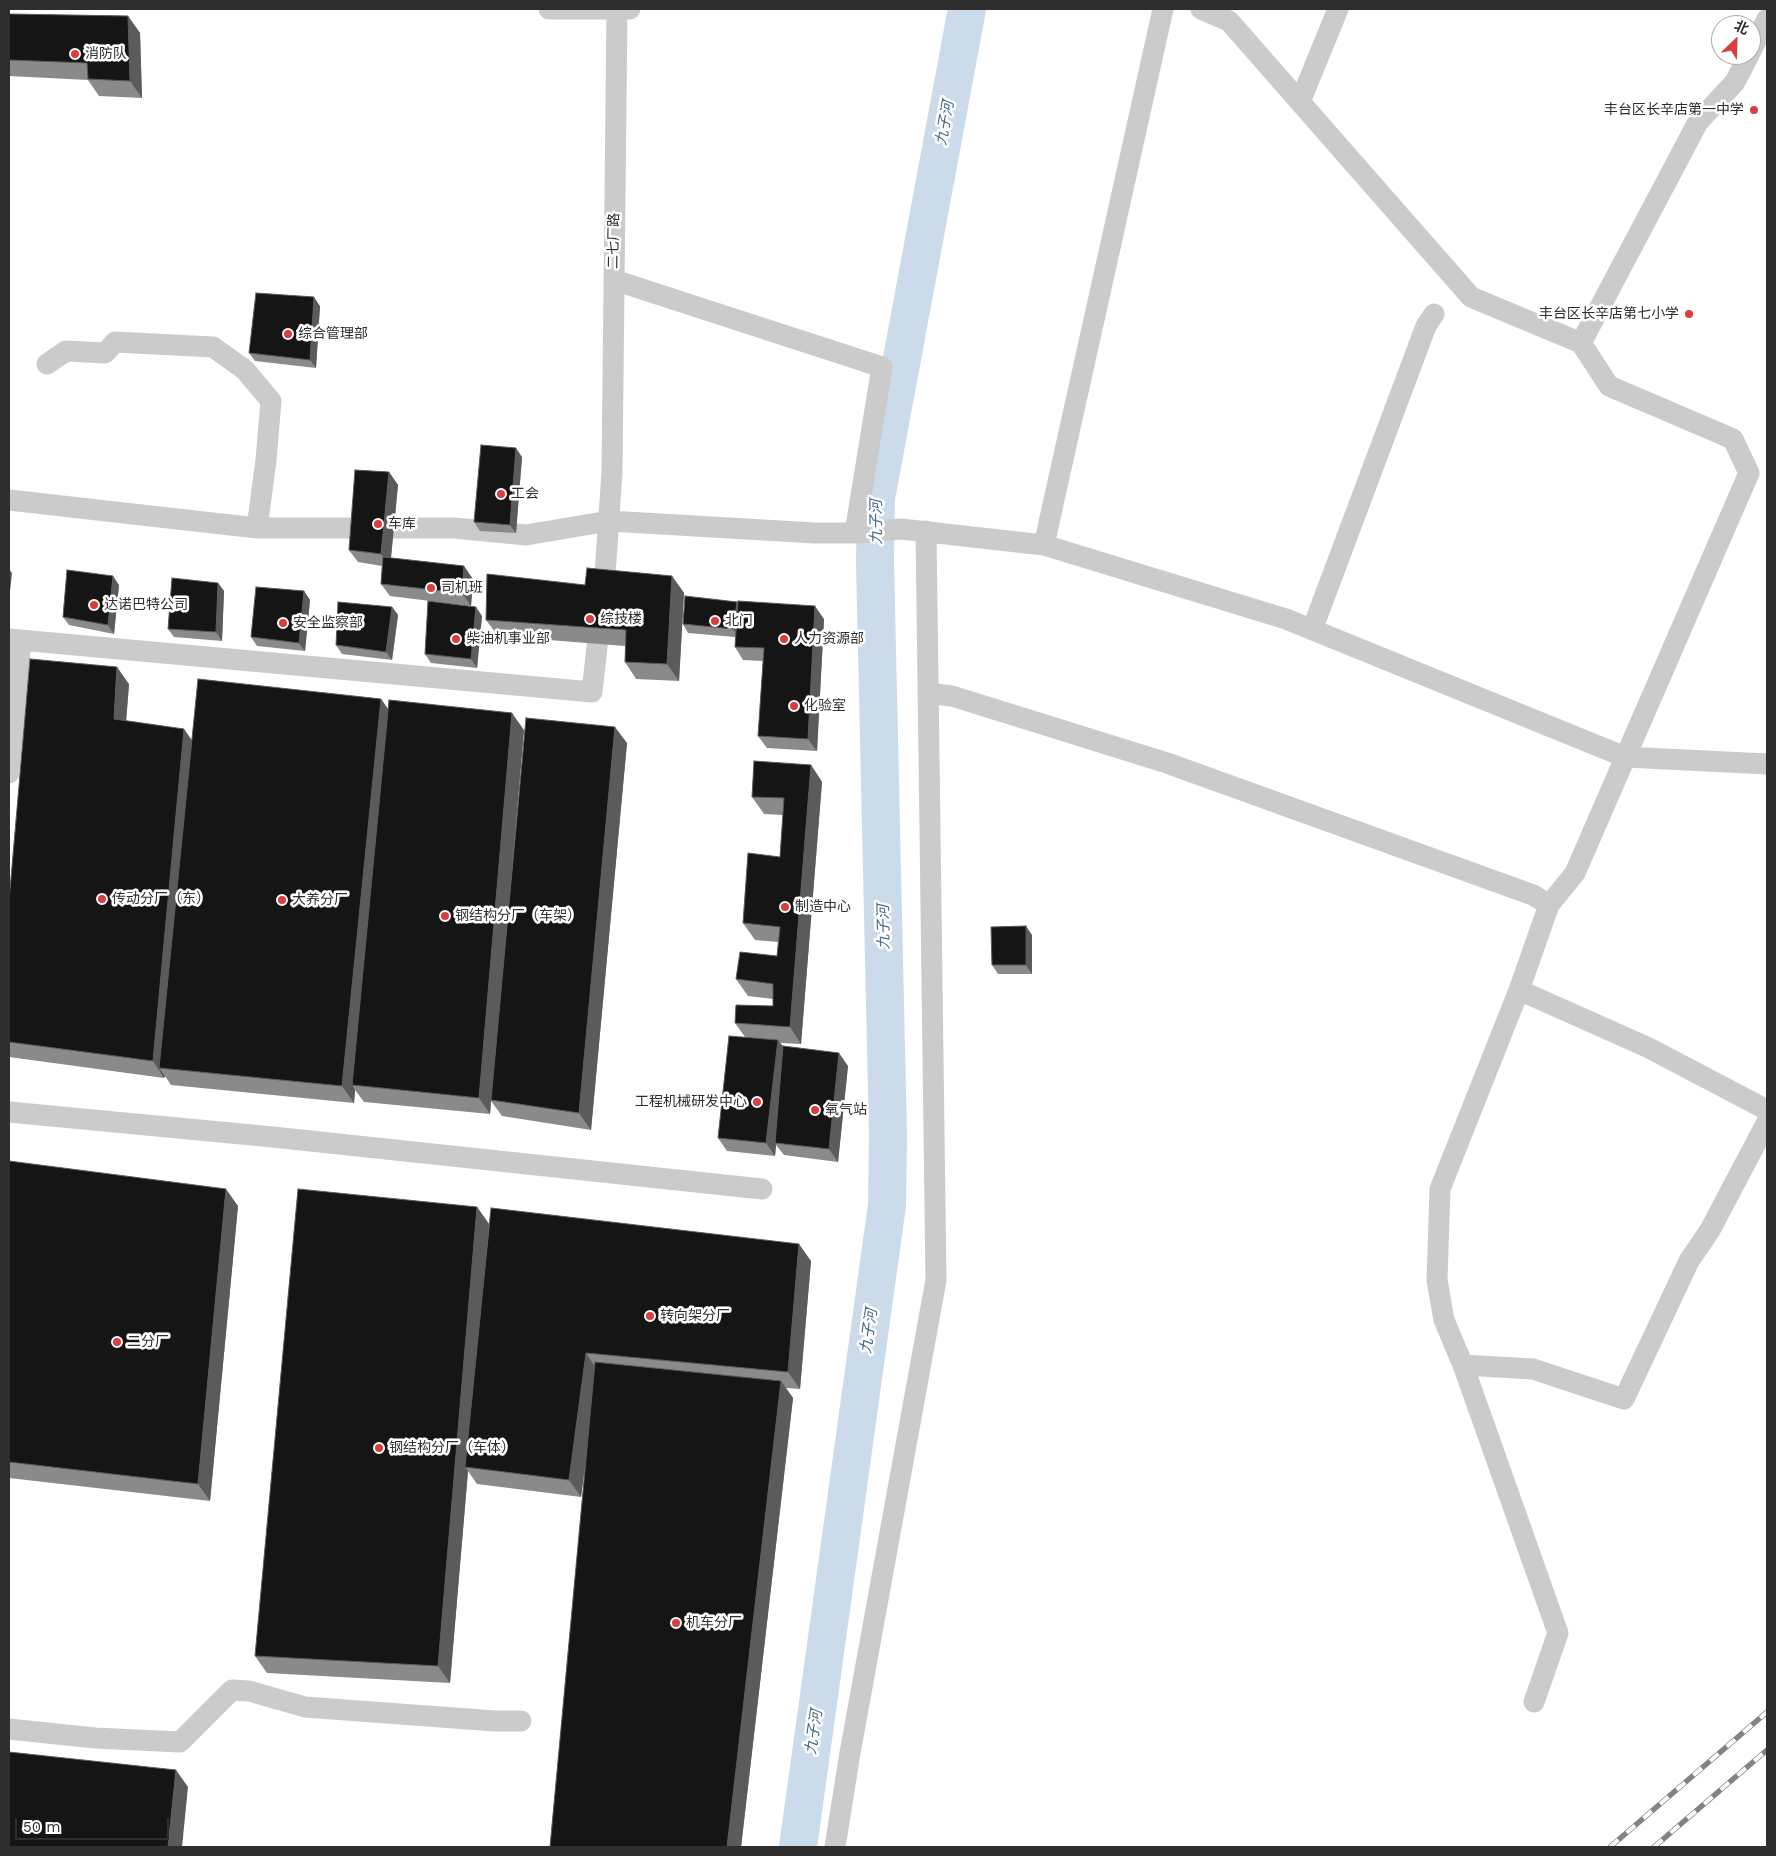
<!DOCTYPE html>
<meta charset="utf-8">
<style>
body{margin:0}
#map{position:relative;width:1776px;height:1856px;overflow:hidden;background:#fff;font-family:"Work Sans","Noto Sans SC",sans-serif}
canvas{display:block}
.frame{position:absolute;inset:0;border:10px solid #2e2e2e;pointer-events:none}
.north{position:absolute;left:1711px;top:15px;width:50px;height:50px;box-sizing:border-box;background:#fff;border:1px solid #ababab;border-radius:50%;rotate:24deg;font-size:14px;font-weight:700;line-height:20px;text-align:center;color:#2e2e2e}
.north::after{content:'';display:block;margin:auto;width:18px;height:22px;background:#d73f3f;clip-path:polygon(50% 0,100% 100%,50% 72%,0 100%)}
.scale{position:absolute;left:15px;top:1818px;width:154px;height:22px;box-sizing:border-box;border:2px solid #2e2e2e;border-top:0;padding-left:6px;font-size:15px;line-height:18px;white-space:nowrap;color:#2e2e2e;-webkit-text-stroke:4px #fff;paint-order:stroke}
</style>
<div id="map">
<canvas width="1776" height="1856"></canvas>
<div class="frame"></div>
<div class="north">北</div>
<div class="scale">50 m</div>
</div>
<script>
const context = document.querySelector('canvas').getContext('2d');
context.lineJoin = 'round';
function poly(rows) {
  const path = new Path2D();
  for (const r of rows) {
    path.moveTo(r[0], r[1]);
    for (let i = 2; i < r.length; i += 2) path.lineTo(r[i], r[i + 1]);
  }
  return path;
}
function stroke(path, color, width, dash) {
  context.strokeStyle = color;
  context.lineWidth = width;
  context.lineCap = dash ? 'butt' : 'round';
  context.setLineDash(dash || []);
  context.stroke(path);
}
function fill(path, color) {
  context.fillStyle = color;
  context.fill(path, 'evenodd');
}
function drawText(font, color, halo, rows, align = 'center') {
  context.font = font + ' "Work Sans","Noto Sans SC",sans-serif';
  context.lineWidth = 5;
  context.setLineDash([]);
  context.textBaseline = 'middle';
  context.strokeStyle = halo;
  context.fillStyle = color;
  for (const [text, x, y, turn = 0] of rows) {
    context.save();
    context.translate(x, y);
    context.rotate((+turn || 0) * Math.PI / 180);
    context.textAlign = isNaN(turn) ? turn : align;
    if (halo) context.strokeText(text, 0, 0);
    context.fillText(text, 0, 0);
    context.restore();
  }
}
const river = poly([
 [798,1847,887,1205,888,1135,875,561,876,498,967,9]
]);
const minor = poly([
 [549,9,630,9],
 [1201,9,1229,21,1471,297,1581,343,1609,386,1733,439,1749,473,1575,873,1549,905,1519,990,1440,1189,1437,1280,1444,1320,1463,1365,1558,1633,1534,1702],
 [1751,51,1767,19],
 [1300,102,1338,9],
 [614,280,882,367,855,533],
 [1581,343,1698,122,1735,82,1749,55],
 [47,364,66,351,105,353,115,342,213,347,245,370,271,401,266,460,257,528],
 [9,500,257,528,454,528,526,535,609,521,815,533,855,533,901,529,1044,545,1286,619,1625,757,1767,764],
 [1044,545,1163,9],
 [1312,630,1426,326,1434,314],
 [9,639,592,692,605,575,612,472,617,9],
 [928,693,952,696,1167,763,1533,895,1549,905],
 [9,773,21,641],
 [1519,990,1649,1048,1767,1110],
 [9,1112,273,1137,762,1189],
 [1463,1365,1533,1369,1624,1399,1689,1261,1710,1230,1767,1122],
 [9,1729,95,1738,180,1742,232,1690,249,1691,305,1707,495,1721,521,1721],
 [835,1847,850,1753,936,1280,926,531]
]);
const rail = poly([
 [1610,1847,1767,1712],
 [1654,1847,1767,1750]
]);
const wall = poly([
 [9,14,128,16,140,33,142,98,99,96,88,80,9,76],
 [320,306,316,368,255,361,249,353],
 [522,457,516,533,480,531,474,522],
 [389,472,398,485,391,558,473,579,471,606,390,596,381,584,382,566,358,562,349,550],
 [672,576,684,593,679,681,636,679,625,662,625,646,498,636,486,620,585,585],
 [218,583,224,591,222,641,174,637,168,629],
 [119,585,114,634,69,625,63,617],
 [304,591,310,600,305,651,257,646,251,637],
 [738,603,824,619,817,751,767,748,758,736,763,661,743,660,735,647,735,637,688,633,683,624],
 [392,607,398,615,392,660,342,654,336,645],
 [482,616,477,668,431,663,425,654],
 [129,684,126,721,184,729,192,740,381,699,388,709,524,730,510,889,627,743,591,1130,502,1116,491,1101,490,1114,364,1102,355,1090,354,1103,171,1085,165,1076,164,1078,9,1057,9,901],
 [811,765,822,782,801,1044,780,1043,783,1046,848,1066,838,1162,784,1155,776,1145,775,1156,727,1151,718,1138,745,1037,735,1023,773,1006,773,999,748,996,736,979,777,956,778,942,755,940,743,923,780,857,783,815,764,814,752,797],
 [1032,935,1032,974,998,974,992,965],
 [9,1161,238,1206,210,1501,9,1478],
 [477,1207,489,1224,484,1273,811,1261,800,1389,786,1388,793,1398,741,1847,550,1847,586,1462,581,1497,477,1484,468,1471,450,1683,267,1673,255,1656]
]);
const shadedWall = poly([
 [128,16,140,33,142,98,130,81],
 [314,297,320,306,316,368,310,360],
 [516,448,522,457,516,533,510,525],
 [389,472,398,485,390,567,381,554],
 [464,566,473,579,471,606,462,593],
 [9,569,12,573,9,601],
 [113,576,119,585,114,634,108,625],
 [672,576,684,593,679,681,667,664],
 [218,583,224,591,222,641,216,632],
 [304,591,310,600,305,651,299,643],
 [737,602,743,610,739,637,733,629],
 [815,606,824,619,817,751,808,739],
 [392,607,398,615,392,660,386,652],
 [476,607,482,616,477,668,471,659],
 [117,667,129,684,125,736,114,719],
 [381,699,393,716,352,1085,355,1090,354,1103,342,1086],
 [512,713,524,730,492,1100,491,1100,491,1101,490,1114,479,1098],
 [615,727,627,743,591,1130,579,1113],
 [184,729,195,746,159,1068,165,1076,164,1078,153,1061],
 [811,765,822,782,801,1044,790,1027],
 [1026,926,1032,935,1032,974,1026,965],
 [778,1040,787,1052,775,1143,776,1145,775,1156,766,1143],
 [839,1053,848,1066,838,1162,829,1149],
 [226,1189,238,1206,210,1501,198,1484],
 [477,1207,489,1224,468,1467,465,1467,468,1471,450,1683,438,1666],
 [799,1244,811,1261,800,1389,788,1372],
 [586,1353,597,1370,581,1497,569,1480],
 [781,1381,793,1398,741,1847,727,1847],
 [176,1770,188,1787,182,1847,168,1847]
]);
const building = poly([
 [9,14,128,16,130,81,88,79,87,63,9,60,9,14],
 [256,293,314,297,310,360,249,353,256,293],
 [481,445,516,448,510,525,474,522,481,445],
 [355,470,389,472,381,554,349,550,355,470],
 [383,557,464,566,462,593,381,584,383,557],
 [587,568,672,576,667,664,625,662,626,630,486,620,487,574,585,585,587,568],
 [67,570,113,576,108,625,63,617,67,570],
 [172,578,218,583,216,632,168,629,172,578],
 [256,587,304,591,299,643,251,637,256,587],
 [685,596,737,602,733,629,683,624,685,596],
 [428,601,476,607,471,659,425,654,428,601],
 [738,601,815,606,808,739,758,736,764,648,735,647,738,601],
 [338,602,392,607,386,652,336,645,338,602],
 [30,659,117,667,114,719,184,729,153,1061,9,1042,9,901,30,659],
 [198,679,381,699,342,1086,159,1068,198,679],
 [389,700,512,713,479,1098,352,1085,389,700],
 [526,718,615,727,579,1113,491,1100,526,718],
 [754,761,811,765,790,1027,735,1023,736,1005,773,1006,773,984,736,979,740,952,777,956,780,927,743,923,748,853,780,857,784,798,752,797,754,761],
 [1026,926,1026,965,992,965,991,927,1026,926],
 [729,1036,778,1040,766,1143,718,1138,729,1036],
 [783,1046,839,1053,829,1149,775,1143,783,1046],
 [9,1161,226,1189,198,1484,9,1462,9,1161],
 [298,1189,477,1207,438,1666,255,1656,298,1189],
 [491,1208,799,1244,788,1372,586,1353,569,1480,465,1467,491,1208],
 [595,1362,781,1381,727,1847,550,1847,595,1362],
 [9,1752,176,1770,168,1847,9,1847,9,1752]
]);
const markers = [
 [75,54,5,"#d73f3f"],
 [1754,110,5,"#d73f3f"],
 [1689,314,5,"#d73f3f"],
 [288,334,5,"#d73f3f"],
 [501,494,5,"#d73f3f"],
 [378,524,5,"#d73f3f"],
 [431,588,5,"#d73f3f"],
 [94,605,5,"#d73f3f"],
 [590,619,5,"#d73f3f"],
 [715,621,5,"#d73f3f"],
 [283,623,5,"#d73f3f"],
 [456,639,5,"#d73f3f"],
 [784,639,5,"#d73f3f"],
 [794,706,5,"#d73f3f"],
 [102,899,5,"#d73f3f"],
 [282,900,5,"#d73f3f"],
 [785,907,5,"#d73f3f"],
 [445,916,5,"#d73f3f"],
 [757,1102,5,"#d73f3f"],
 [815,1110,5,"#d73f3f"],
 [650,1316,5,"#d73f3f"],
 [117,1342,5,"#d73f3f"],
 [379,1448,5,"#d73f3f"],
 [676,1623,5,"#d73f3f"]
];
const poiNames = [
 ["消防队",85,54],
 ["丰台区长辛店第一中学",1744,110,"right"],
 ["丰台区长辛店第七小学",1679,314,"right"],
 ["综合管理部",298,334],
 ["工会",511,494],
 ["车库",388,524],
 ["司机班",441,588],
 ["达诺巴特公司",104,605],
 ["综技楼",600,619],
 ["北门",725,621],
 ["安全监察部",293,623],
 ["柴油机事业部",466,639],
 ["人力资源部",794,639],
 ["化验室",804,706],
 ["传动分厂（东）",112,899],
 ["大养分厂",292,900],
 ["制造中心",795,907],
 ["钢结构分厂（车架）",455,916],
 ["工程机械研发中心",747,1102,"right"],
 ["氧气站",825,1110],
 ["转向架分厂",660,1316],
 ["二分厂",127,1342],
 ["钢结构分厂（车体）",389,1448],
 ["机车分厂",686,1623]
];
const streetNames = [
 ["二七厂路",614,241,-89]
];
const waterNames = [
 ["九子河",945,123,-80],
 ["九子河",877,522,-90],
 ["九子河",884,927,-91],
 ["九子河",869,1331,-82],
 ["九子河",814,1732,-82]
];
stroke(river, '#cbdbe9', 38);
stroke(minor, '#cbcbcb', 21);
stroke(rail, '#838383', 5.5);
stroke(rail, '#fff', 4, [11]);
fill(wall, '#8a8a8a');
fill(shadedWall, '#5b5b5b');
fill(building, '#151515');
stroke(building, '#5b5b5b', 1);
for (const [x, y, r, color] of markers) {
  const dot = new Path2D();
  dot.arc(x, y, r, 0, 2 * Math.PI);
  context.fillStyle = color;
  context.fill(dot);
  stroke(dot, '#fff', 2);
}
drawText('14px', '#2e2e2e', '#fff', poiNames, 'left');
drawText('14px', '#2e2e2e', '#fff', streetNames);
drawText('italic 15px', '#43698a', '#fff', waterNames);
</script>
